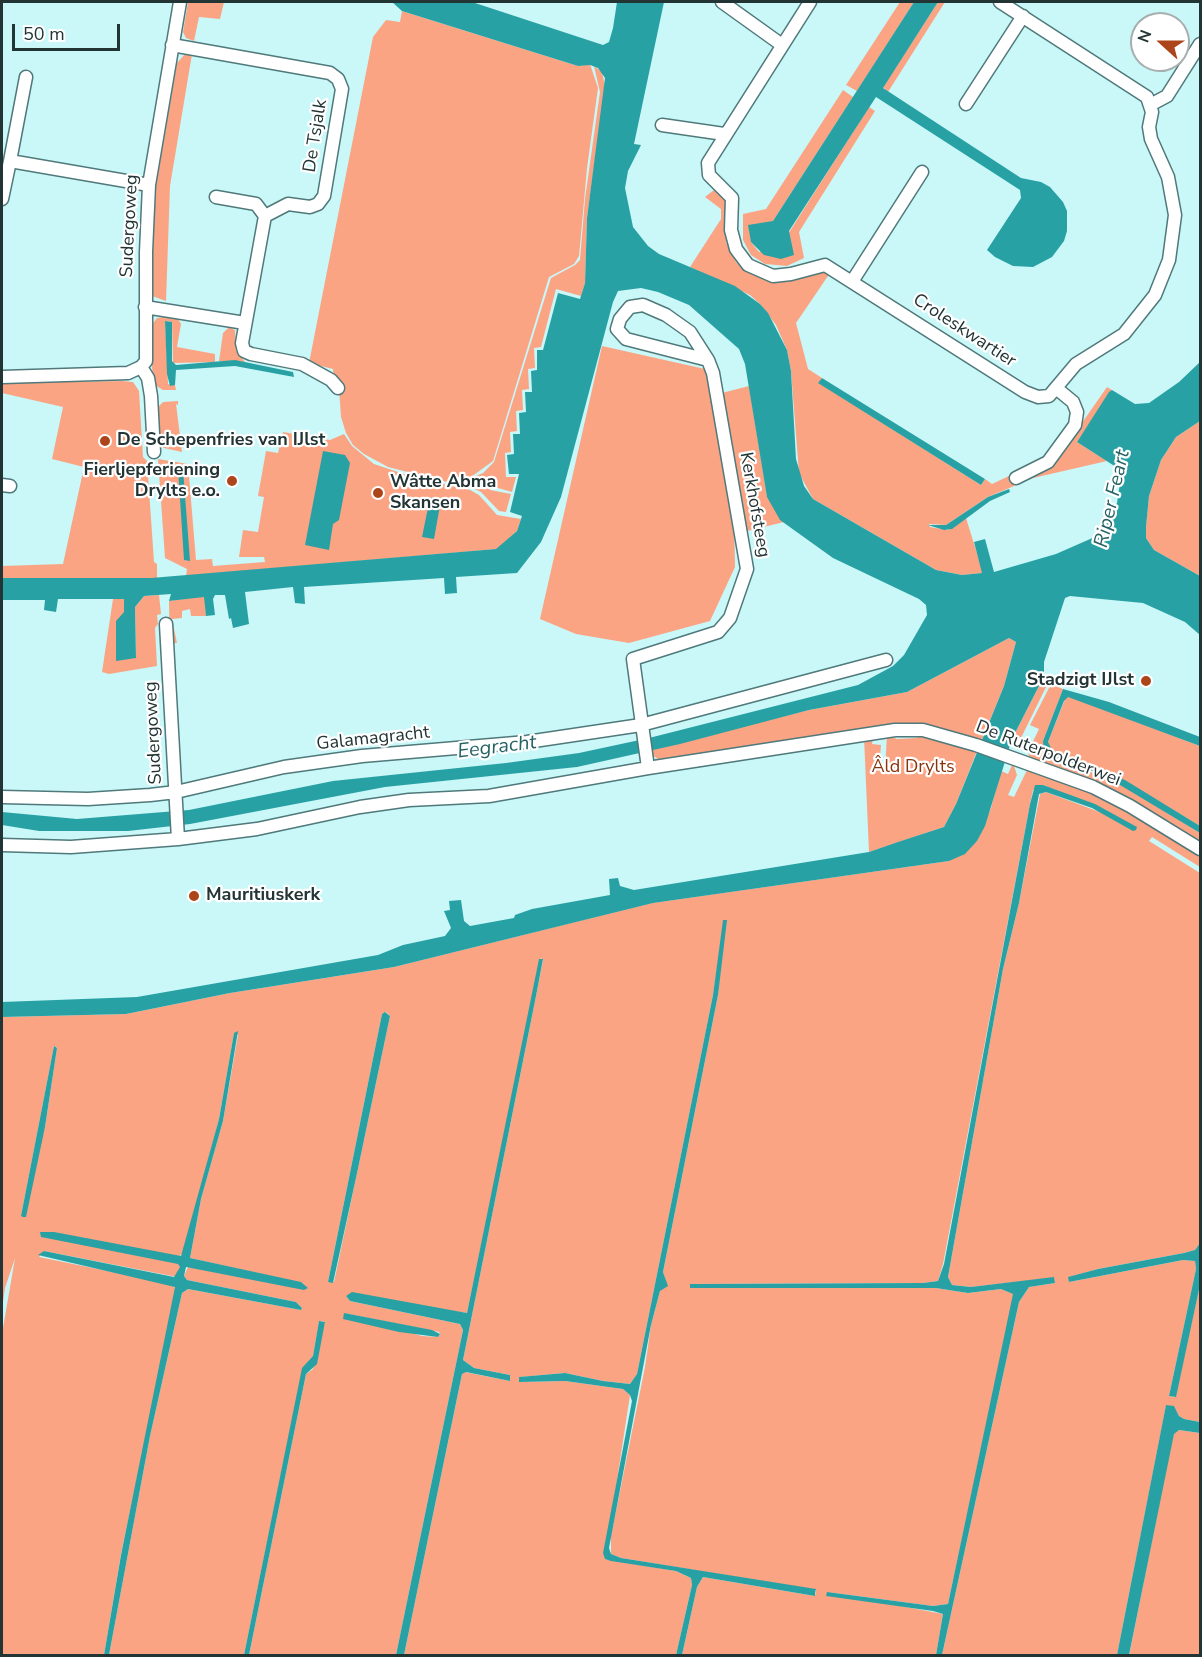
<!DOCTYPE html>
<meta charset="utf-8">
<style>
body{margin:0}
#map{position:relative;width:1202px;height:1657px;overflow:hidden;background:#caf7f8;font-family:"Nunito Sans",sans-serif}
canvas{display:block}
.frame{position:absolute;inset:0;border:3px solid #223434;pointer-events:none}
.north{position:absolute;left:1130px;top:12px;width:60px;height:60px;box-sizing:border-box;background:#fff;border:2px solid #a7aeae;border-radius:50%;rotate:291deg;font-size:16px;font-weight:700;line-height:24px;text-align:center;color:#223434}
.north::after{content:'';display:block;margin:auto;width:21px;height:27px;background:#ac461a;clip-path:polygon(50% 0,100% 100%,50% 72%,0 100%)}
.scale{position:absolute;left:12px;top:24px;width:108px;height:27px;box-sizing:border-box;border:3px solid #223434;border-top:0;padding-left:8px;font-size:18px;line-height:21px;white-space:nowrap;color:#223434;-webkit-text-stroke:4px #fff;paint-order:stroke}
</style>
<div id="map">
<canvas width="1202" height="1657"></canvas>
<div class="frame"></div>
<div class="north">N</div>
<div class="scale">50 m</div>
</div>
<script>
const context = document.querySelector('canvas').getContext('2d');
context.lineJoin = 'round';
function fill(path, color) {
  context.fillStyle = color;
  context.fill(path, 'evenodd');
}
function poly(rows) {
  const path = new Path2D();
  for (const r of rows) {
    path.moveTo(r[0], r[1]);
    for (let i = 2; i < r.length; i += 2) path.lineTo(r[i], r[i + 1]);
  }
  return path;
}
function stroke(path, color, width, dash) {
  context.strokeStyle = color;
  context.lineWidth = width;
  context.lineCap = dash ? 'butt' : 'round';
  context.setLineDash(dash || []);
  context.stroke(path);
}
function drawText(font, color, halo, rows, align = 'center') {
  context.font = font + ' "Nunito Sans",sans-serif';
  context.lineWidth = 4.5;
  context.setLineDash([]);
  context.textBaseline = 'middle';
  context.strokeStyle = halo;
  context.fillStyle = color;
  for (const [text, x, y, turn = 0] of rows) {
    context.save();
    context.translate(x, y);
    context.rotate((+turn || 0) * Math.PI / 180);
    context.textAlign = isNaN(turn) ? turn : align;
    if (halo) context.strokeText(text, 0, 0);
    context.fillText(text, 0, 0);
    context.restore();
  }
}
const green = poly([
 [188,2,224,2,220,19,199,17,194,41,186,38,183,32],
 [900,2,914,2,857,91,846,85],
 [938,2,945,2,888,92,883,87],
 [402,11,578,66,590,64,598,88,587,168,579,256,574,264,549,277,493,461,471,477,458,477,456,482,451,483,388,467,364,454,353,445,346,433,341,417,339,388,334,379,333,369,309,363,373,37,386,20,400,22],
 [186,53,192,54,170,186,166,301,152,296,154,198,177,63],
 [594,66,602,72,605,86,587,218,585,283,581,296,556,289,541,347,534,348,535,368,528,369,529,389,522,390,523,410,516,411,517,431,510,432,511,452,505,453,506,477,516,477,512,492,491,486,490,490,511,494,506,512,499,511,481,492,464,484,464,481,483,473,494,462,551,278,575,265,580,260,585,199,600,92],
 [843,90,853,97,773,221,751,242,759,252,788,234,869,107,875,111,799,232,804,258,787,266,765,264,751,255,743,240,743,214,766,209],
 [714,190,727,200,726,242,736,262,744,270,772,282,793,281,822,269,830,273,796,323,808,369,822,378,819,383,981,485,985,479,992,484,1011,475,1014,483,1054,463,1107,387,1112,390,1077,442,1107,461,1033,478,988,497,946,525,929,524,930,527,948,530,966,518,983,573,962,575,936,570,813,499,799,473,791,371,787,350,776,325,760,304,750,295,690,267,721,219,721,209,705,197],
 [171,316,178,319,181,324,177,347,215,354,215,362,173,363,172,322,165,321,168,384,175,385,176,390,163,390,153,384,150,327,157,318],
 [229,327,235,330,236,351,245,362,219,361,223,333],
 [602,346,705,369,734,519,735,567,710,621,629,643,576,634,540,619],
 [122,381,133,382,139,391,143,457,147,461,154,562,157,564,157,578,2,578,2,566,63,564,84,467,52,459,63,407,2,393,2,383],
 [749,386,767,496,784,522,743,532,718,394],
 [178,401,178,405,176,404,182,452,164,448,157,443,156,409,163,402],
 [1200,421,1200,576,1154,550,1146,538,1146,527,1149,496,1161,460,1176,437],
 [283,432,330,440,344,434,352,446,374,464,416,478,470,490,479,495,497,515,521,519,517,531,497,549,186,576,187,569,165,558,158,459,188,464,196,560,212,559,213,566,265,562,264,557,239,557,243,530,258,532,264,497,258,496,266,451,278,453],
 [159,595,161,614,157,615,158,624,155,628,157,666,109,674,102,672,113,599,124,599,124,612,136,658,135,607,144,596],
 [205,596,206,616,191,616,190,609,182,611,182,618,172,619,177,643,170,643,169,601],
 [1009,638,1016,642,1004,686,981,742,941,729,661,761,652,755,651,749,809,710,907,692],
 [1044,676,1048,683,1019,742,1012,739],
 [1051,684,1063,689,1043,741,1050,755,1122,785,1200,833,1200,844,1030,760,1028,752,1039,729,1030,725],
 [1066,697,1071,697,1200,746,1200,826,1108,771,1049,749,1048,742],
 [920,733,977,751,956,804,944,827,869,852,864,737,873,738,872,744,881,745,879,768,885,769,887,735,897,739,917,738],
 [1013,763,1017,775,1008,795,1014,797,1028,768,1092,790,1200,853,1200,867,1152,837,1149,841,1200,873,1200,1243,1195,1250,1184,1253,1098,1269,1069,1277,1069,1282,1183,1260,1195,1261,1196,1269,1169,1396,1175,1397,1200,1285,1200,1422,1184,1419,1179,1416,1174,1407,1166,1406,1117,1655,942,1655,1019,1302,1029,1287,1055,1283,1054,1278,971,1287,952,1285,948,1277,1003,969,1019,903,1040,794,1046,792,1105,814,1107,811,1043,785,1033,790,1030,804,943,1264,938,1281,923,1283,690,1284,936,1288,968,1293,1001,1289,1014,1294,948,1604,933,1606,827,1592,943,1614,936,1655,682,1655,697,1587,703,1577,815,1596,816,1590,621,1558,611,1554,611,1536,645,1367,651,1325,660,1291,666,1281,663,1272,718,995,724,920,713,995,637,1374,630,1384,603,1381,565,1373,520,1377,519,1382,565,1381,623,1389,630,1395,605,1559,676,1571,691,1578,692,1585,676,1655,404,1655,462,1374,465,1372,510,1381,510,1375,474,1368,463,1360,536,996,543,960,541,958,467,1313,346,1296,350,1301,460,1324,463,1330,396,1655,249,1655,306,1374,313,1369,325,1322,322,1321,319,1322,313,1356,308,1364,282,1469,244,1655,109,1655,150,1436,182,1293,188,1289,301,1310,302,1308,296,1302,187,1280,184,1276,188,1267,306,1284,190,1258,201,1199,223,1121,238,1035,234,1033,219,1119,184,1251,179,1257,180,1268,177,1277,44,1251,39,1257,171,1284,174,1285,176,1292,121,1554,104,1655,2,1655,2,1334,15,1258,5,1288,2,1309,2,1017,126,1014,230,993,394,967,652,903,949,861,977,841,991,808,1001,771,1008,774],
 [386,1012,390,1016,356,1178,334,1282,328,1282,382,1014],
 [54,1046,57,1048,45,1127,21,1216],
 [343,1313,439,1332,440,1334,438,1337,422,1336],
 [1179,1430,1200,1433,1200,1655,1129,1656,1172,1440,1175,1431]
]);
const water = poly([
 [392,2,472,2,603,45,609,42,613,28,617,2,664,2,634,144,641,145,628,171,625,188,633,227,648,246,659,254,735,286,760,304,768,313,787,350,791,371,796,459,804,486,813,499,936,570,962,575,982,573,974,542,985,539,994,572,1056,554,1097,536,1108,522,1117,503,1121,476,1116,467,1077,442,1109,392,1112,390,1135,404,1149,403,1179,382,1200,362,1200,421,1176,437,1161,460,1149,496,1146,527,1146,538,1154,550,1200,576,1200,635,1185,622,1143,603,1070,596,1065,598,1044,662,1044,676,1012,739,985,826,977,841,965,854,949,861,653,903,394,967,230,993,126,1014,2,1017,2,1002,137,997,378,955,403,945,445,936,451,928,444,911,450,910,449,901,461,900,464,921,470,926,514,918,515,915,532,909,610,895,609,879,618,878,620,886,634,890,869,852,898,842,944,827,956,804,1004,686,1016,642,1009,638,907,692,809,710,680,744,577,767,385,787,190,824,128,831,39,831,2,825,2,812,77,819,189,810,333,781,506,763,579,753,649,738,858,685,893,666,904,655,927,615,926,605,919,599,833,558,780,520,767,497,745,364,739,349,689,305,658,292,641,288,618,291,613,302,561,497,541,542,517,573,456,577,457,593,445,594,444,578,304,587,305,604,295,603,293,587,245,592,249,624,233,628,231,618,229,619,225,595,215,595,213,599,215,615,206,616,204,597,169,601,171,594,144,596,135,607,136,658,116,661,116,621,124,612,124,599,58,599,56,612,44,610,45,600,2,600,2,578,151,578,496,549,517,531,522,516,510,512,519,474,509,474,507,455,514,454,513,434,520,434,519,413,526,412,525,392,532,392,531,371,537,370,537,350,543,350,558,293,580,299,585,283,587,218,605,78,598,68,590,65,578,66,402,11],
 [914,2,938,2,883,88,1021,178,1041,182,1050,187,1063,202,1067,211,1067,231,1064,241,1052,257,1033,267,1013,266,995,257,987,250,1021,198,1020,190,876,97,789,231,794,255,781,259,764,255,751,242,748,225,773,221],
 [165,321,172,322,172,361,176,365,235,360,293,372,294,377,235,366,176,370,175,385,170,386,167,374],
 [822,378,985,479,981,485,818,383],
 [323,451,345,455,350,463,339,520,333,524,329,550,305,545],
 [178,468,183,469,190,561,184,560],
 [1009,489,1010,492,990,501,952,529,944,530,928,525,946,525,988,497],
 [430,498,441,500,434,539,422,537],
 [1063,689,1109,702,1200,737,1200,746,1068,697,1064,701,1048,742,1052,750,1125,780,1200,826,1200,833,1105,776,1044,752,1043,741],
 [1043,785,1095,804,1137,827,1136,830,1133,831,1092,808,1046,792,1039,794,1019,903,1003,969,948,1277,952,1285,971,1287,1054,1277,1055,1283,1029,1287,1019,1302,942,1655,936,1655,943,1614,933,1611,826,1596,827,1592,933,1606,948,1604,1013,1294,1001,1289,968,1293,936,1288,690,1288,690,1284,923,1283,938,1281,944,1264,1030,804,1035,785],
 [723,920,727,920,718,995,663,1272,668,1286,660,1291,651,1325,609,1548,611,1554,621,1558,816,1589,815,1593,815,1596,703,1577,697,1587,682,1655,676,1655,692,1585,691,1578,676,1571,611,1561,605,1559,603,1553,632,1401,630,1395,623,1389,565,1381,519,1382,519,1377,565,1373,603,1381,630,1384,637,1374,713,995],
 [539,959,543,959,536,996,463,1360,474,1368,510,1375,510,1381,466,1372,462,1374,404,1655,396,1655,463,1330,460,1324,350,1301,346,1296,352,1292,467,1313],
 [385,1012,390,1016,356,1178,333,1283,328,1282,382,1014],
 [238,1031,223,1121,201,1199,190,1258,301,1282,308,1288,304,1290,186,1267,184,1276,187,1280,296,1302,302,1308,301,1310,188,1289,182,1293,150,1436,109,1655,104,1655,121,1555,175,1287,38,1255,44,1251,174,1277,180,1267,178,1264,41,1237,40,1232,54,1232,181,1256,219,1119,234,1033],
 [54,1046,57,1048,45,1127,26,1217,23,1217,21,1216],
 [1200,1243,1200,1285,1176,1397,1169,1396,1196,1269,1195,1261,1183,1260,1069,1282,1068,1277,1098,1269,1184,1253,1195,1250],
 [344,1313,432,1330,440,1334,438,1337,399,1332,343,1319],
 [319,1321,325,1322,317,1364,306,1374,249,1655,244,1655,302,1368,313,1356],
 [1166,1405,1174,1406,1179,1416,1184,1419,1200,1422,1200,1433,1179,1430,1174,1434,1129,1655,1117,1655]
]);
const street = poly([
 [722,2,782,45],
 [810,2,708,163,709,175,732,198,731,230,736,249,748,265,773,276,791,274,825,265,1025,392,1038,397,1049,396,1076,364,1124,334,1155,295,1169,260,1175,215,1168,177,1151,139,1149,127,1152,112,1147,97,1000,2],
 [172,45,330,73,338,79,342,89,324,196,318,204,310,207,288,204,265,216,242,343,244,351,251,354,302,364,331,380,338,388],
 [966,104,1023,16],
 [1152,104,1167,96,1200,44],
 [662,125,724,134],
 [10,161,26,77],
 [216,197,256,204,265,216],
 [2,199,10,161,149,185],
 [853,280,922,172],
 [145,307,245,323],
 [141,367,148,378,151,396,154,452],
 [2,377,128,373,141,367,146,361,146,252,149,185,180,2],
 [1016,478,1048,462,1075,425,1077,412,1073,402,1056,388],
 [2,485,10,486],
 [166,624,178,839],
 [648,768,633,659,718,632,730,618,747,569,713,373,708,360,690,332,666,315,643,305,630,307,620,319,617,329,626,339,708,360],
 [2,797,88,799,150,795,176,792,284,767,362,756,527,742,641,725,886,660],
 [2,845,71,847,178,839,257,829,360,807,409,800,489,796,648,768,895,730,923,730,976,745,1093,787,1130,806,1200,849]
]);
const markers = [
 [105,441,6,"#ac461a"],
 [232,481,6,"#ac461a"],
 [378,493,6,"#ac461a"],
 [1146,681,6,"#ac461a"],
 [194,896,6,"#ac461a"]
];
const streetNames = [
 ["De Tsjalk",316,136,-81],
 ["Sudergoweg",130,226,-87],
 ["Croleskwartier",964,331,33],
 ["Kerkhofsteeg",754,505,80],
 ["Sudergoweg",154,733,-93],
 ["Galamagracht",373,739,-6],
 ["De Ruterpolderwei",1048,754,21]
];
const poiNames = [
 ["De Schepenfries van IJlst",117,441],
 ["Fierljepferiening",220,471,"right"],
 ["Drylts e.o.",220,492,"right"],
 ["Wâtte Abma",390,483],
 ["Skansen",390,504],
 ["Stadzigt IJlst",1134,681,"right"],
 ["Mauritiuskerk",206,896]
];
const parkNames = [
 ["Âld Drylts",913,768]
];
const waterNames = [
 ["Riper Feart",1113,499,-77],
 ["Eegracht",497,748,-7]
];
fill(green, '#fba483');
fill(water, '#28a1a4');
stroke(street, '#4f797a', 15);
stroke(street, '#fff', 12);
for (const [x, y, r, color] of markers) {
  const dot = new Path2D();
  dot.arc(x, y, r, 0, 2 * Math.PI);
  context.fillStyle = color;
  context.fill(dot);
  stroke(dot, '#fff', 2);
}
drawText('18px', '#223434', '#fff', streetNames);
drawText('bold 18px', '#223434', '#fff', poiNames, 'left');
drawText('18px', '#88340c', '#fff', parkNames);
drawText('italic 20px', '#256264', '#fff', waterNames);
</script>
